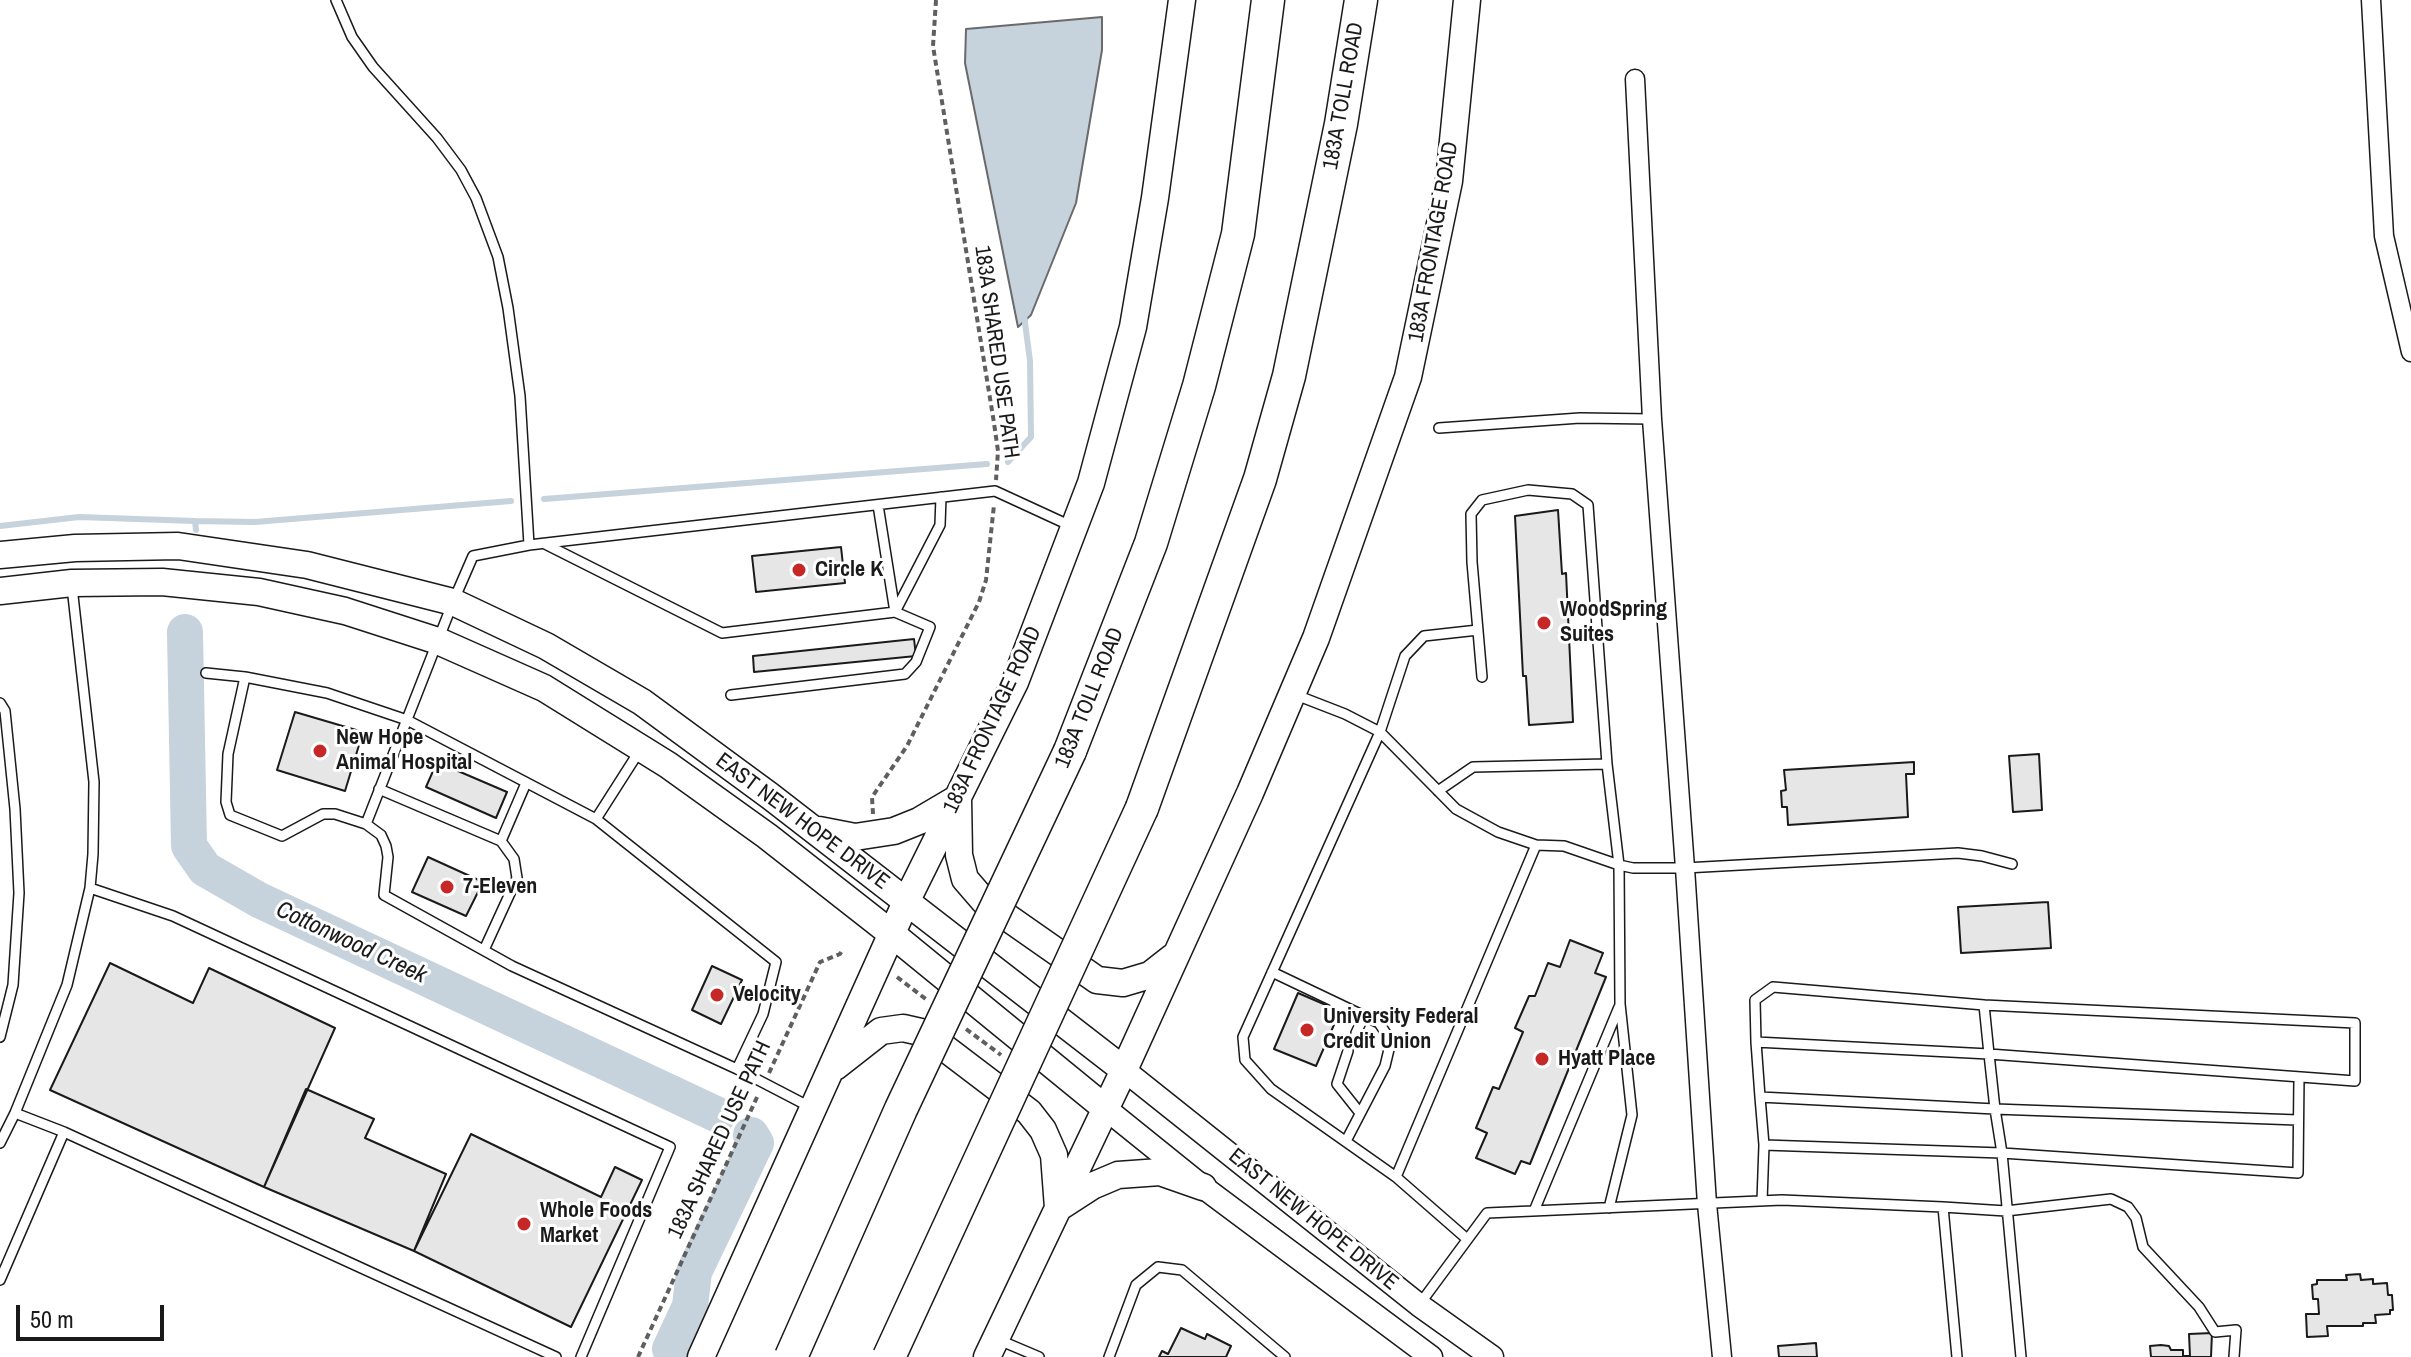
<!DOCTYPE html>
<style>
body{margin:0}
#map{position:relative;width:2411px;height:1357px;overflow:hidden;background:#fff;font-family:"Archivo Narrow",sans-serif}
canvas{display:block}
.scale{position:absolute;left:16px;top:1305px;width:148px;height:36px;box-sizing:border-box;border:4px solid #1a1a1a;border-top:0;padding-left:10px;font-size:24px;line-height:28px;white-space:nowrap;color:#1a1a1a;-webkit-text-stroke:6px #fff;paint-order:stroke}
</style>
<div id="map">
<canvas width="2411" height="1357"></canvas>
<div class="scale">50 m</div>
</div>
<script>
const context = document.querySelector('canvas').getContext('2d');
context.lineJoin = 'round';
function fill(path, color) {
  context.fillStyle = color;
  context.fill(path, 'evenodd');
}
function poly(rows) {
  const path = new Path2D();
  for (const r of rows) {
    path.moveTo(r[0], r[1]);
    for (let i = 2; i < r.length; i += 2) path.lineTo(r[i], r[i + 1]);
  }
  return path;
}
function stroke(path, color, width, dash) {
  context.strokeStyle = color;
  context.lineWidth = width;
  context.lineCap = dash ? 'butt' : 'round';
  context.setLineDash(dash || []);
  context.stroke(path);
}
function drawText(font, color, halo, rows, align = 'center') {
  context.font = font + ' "Archivo Narrow",sans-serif';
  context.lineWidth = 6;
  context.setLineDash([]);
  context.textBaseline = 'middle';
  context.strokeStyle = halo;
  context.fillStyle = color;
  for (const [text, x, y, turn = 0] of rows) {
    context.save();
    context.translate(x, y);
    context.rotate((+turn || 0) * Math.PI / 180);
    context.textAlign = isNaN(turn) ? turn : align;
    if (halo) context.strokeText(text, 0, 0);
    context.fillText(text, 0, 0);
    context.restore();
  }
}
const water = poly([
 [1102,17,1102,50,1076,203,1031,315,1018,327,965,63,966,29,1102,17]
]);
const stream = poly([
 [1008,462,1031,437,1030,361,1024,315],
 [544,499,987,464],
 [195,521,255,522,511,501],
 [0,526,79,517,195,521,196,530]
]);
const river = poly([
 [185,632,189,846,205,869,259,900,718,1115],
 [686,1357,670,1349,690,1306,694,1272,756,1143,751,1135]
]);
const building = poly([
 [1558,510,1562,574,1566,573,1573,722,1529,725,1526,676,1523,676,1515,516,1558,510],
 [841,547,845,583,756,592,752,556,841,547],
 [914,639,916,656,754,672,753,656,914,639],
 [295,712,363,732,345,791,277,770,295,712],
 [2039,754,2042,810,2013,812,2009,756,2039,754],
 [437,762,507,792,496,818,426,787,437,762],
 [1914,762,1914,774,1906,774,1908,817,1788,825,1787,807,1782,807,1781,791,1786,790,1784,770,1914,762],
 [428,857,483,882,466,916,412,892,428,857],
 [2048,902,2051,948,1961,953,1958,907,2048,902],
 [1570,940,1603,953,1595,973,1606,977,1530,1164,1521,1161,1515,1174,1476,1158,1487,1133,1476,1128,1493,1087,1499,1089,1523,1032,1515,1028,1529,996,1535,996,1548,963,1560,967,1570,940],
 [110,963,193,1003,209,968,335,1028,264,1187,50,1090,110,963],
 [712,966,742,980,721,1024,692,1010,712,966],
 [1298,993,1340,1011,1316,1066,1274,1049,1298,993],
 [306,1089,374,1119,365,1138,446,1174,414,1251,264,1187,306,1089],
 [471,1134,601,1197,615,1167,642,1180,571,1327,414,1251,471,1134],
 [2360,1274,2361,1280,2373,1279,2373,1284,2387,1283,2388,1295,2392,1295,2393,1310,2390,1310,2390,1314,2375,1315,2376,1323,2363,1323,2363,1326,2327,1326,2328,1336,2307,1337,2306,1314,2319,1314,2318,1299,2313,1299,2312,1285,2317,1284,2317,1280,2347,1280,2346,1275,2360,1274],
 [1181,1328,1205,1339,1207,1334,1231,1346,1226,1357,1159,1357,1162,1351,1168,1354,1181,1328],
 [2212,1333,2211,1357,2151,1357,2150,1346,2161,1345,2169,1346,2171,1350,2183,1350,2183,1356,2190,1356,2189,1334,2212,1333],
 [1816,1343,1817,1357,1779,1357,1778,1346,1816,1343]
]);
const path = poly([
 [936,0,933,46,994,423,998,451,996,480],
 [873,814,872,797,907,746,979,602,986,580,994,505],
 [897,977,927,1000],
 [966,1029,1001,1055],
 [769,1073,820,962,840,954,843,949],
 [638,1357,758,1095]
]);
const service = poly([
 [336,0,352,37,373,67,437,138,461,170,476,198,498,257,508,308,520,396,529,545],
 [1439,428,1580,418,1652,419],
 [545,544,722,633,895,612,940,525,941,497],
 [206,673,245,677,327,693,407,720,596,819],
 [245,677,228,754,226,802,230,815,282,836,323,814,335,814,366,824],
 [731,695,905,674,916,662,930,627,895,612,878,505],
 [1296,695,1345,714,1380,732,1456,809,1498,832,1536,845,1564,846,1619,865,1633,868,1685,868,1958,853,1982,856,2012,864],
 [0,703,5,711,15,809,19,893,13,985,0,1037],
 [640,750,596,819,776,962,763,1014,737,1069,512,966,384,895,388,857,386,846,381,835,366,824,453,602,473,556,529,545,995,491,1071,526],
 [1607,764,1619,865,1620,1004,1632,1115,1609,1208],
 [379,789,501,841,514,859,517,878,484,950],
 [1438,791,1473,767,1607,764,1588,505,1572,494,1528,490,1482,500,1471,514,1472,562,1482,677],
 [501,841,526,783],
 [90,888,173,916,670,1147,581,1357],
 [1272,972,1379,1023,1391,1041,1385,1066,1346,1141],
 [1984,1005,2355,1023,2355,1081,1989,1054,1756,1042,1755,1000,1773,987,1984,1005,1989,1054,1995,1109,2002,1153,2021,1357],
 [1356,1033,1364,1016],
 [1756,1042,1760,1097,1995,1109,2298,1120],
 [1348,1051,1337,1084,1360,1113],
 [737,1069,812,1108],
 [1760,1097,1764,1145,2002,1153,2298,1173,2299,1077],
 [64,1132,556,1357],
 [0,1143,15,1113,67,985,90,888,93,854,94,782,72,587],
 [1396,1177,1271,1089,1245,1060,1243,1037,1380,732,1405,656,1424,636,1478,630],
 [1762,1201,1764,1145],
 [1943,1207,2006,1211,2111,1199,2128,1207,2136,1218,2143,1247,2199,1307,2215,1332,2236,1330,2234,1357],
 [1534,1211,1619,1007],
 [1467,1239,1396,1177,1536,845],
 [0,1280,64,1132,15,1113],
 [1419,1305,1487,1213,1782,1200,1943,1207,1957,1357],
 [999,1340,1039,1357],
 [1109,1357,1136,1285,1158,1267,1182,1270,1285,1357]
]);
const minor = poly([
 [2371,0,2384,236,2411,352],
 [1635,79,1652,419,1685,868,1707,1204,1722,1357]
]);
const tertiary = poly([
 [1124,1070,1419,1305,1492,1357],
 [1105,1108,1203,1187,1431,1357]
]);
const secondary = poly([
 [0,555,75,548,178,546,307,565,453,602,546,646,642,702,770,796,1124,1070],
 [0,591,72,583,162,582,259,592,345,611,438,641,544,688,668,765,767,836,892,934,1105,1108],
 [819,830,855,837,894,831,919,821,958,798,959,855,965,879,984,901,1097,980,1123,983,1150,975,1173,957],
 [835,1067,881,1031,903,1028,925,1033,1029,1112,1043,1130,1054,1155,1058,1208,1092,1186,1118,1175,1160,1172,1203,1187],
 [701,1357,906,902,1015,682,1091,483,1133,327,1155,198,1182,0],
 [987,1357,1124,1070,1250,793,1316,638,1408,377,1449,181,1467,0]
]);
const motorway = poly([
 [1070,751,1151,543,1199,386,1238,234,1268,0],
 [1142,808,1260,479,1289,376,1341,124,1361,0]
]);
const motorwayBridge = poly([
 [791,1357,901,1109,1070,751],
 [889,1357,1142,808]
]);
const markers = [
 [799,570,8,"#c62828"],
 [1544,623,8,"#c62828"],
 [320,751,8,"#c62828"],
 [447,887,8,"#c62828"],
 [717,995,8,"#c62828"],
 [1307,1030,8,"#c62828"],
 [1542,1059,8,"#c62828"],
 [524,1224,8,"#c62828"]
];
const streetNames = [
 ["183A TOLL ROAD",1344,96,-80],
 ["183A FRONTAGE ROAD",1434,242,-80],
 ["183A SHARED USE PATH",996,352,82],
 ["183A TOLL ROAD",1090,698,-68],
 ["183A FRONTAGE ROAD",993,720,-65],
 ["EAST NEW HOPE DRIVE",802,822,37],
 ["183A SHARED USE PATH",720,1140,-65],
 ["EAST NEW HOPE DRIVE",1313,1220,39]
];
const poiNames = [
 ["Circle K",815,570],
 ["WoodSpring",1560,610],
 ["Suites",1560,635],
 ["New Hope",336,738],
 ["Animal Hospital",336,763],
 ["7-Eleven",463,887],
 ["Velocity",733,995],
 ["University Federal",1323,1017],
 ["Credit Union",1323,1042],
 ["Hyatt Place",1558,1059],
 ["Whole Foods",540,1211],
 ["Market",540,1236]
];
const waterNames = [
 ["Cottonwood Creek",351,943,25]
];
fill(water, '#c6d2dc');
stroke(water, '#6a6a6a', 2);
stroke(stream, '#c6d2dc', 6);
stroke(river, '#c6d2dc', 36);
fill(building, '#e6e6e6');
stroke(building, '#1a1a1a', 2);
stroke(service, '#1a1a1a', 12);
stroke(minor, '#1a1a1a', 21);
stroke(tertiary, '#1a1a1a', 25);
stroke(secondary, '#1a1a1a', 29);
stroke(motorway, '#1a1a1a', 35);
stroke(path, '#5f5f5f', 4, [6, 4]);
stroke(service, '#fff', 9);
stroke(minor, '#fff', 18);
stroke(tertiary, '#fff', 22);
stroke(secondary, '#fff', 26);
stroke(motorway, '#fff', 32);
stroke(motorwayBridge, '#1a1a1a', 35, []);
stroke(motorwayBridge, '#fff', 32);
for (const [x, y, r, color] of markers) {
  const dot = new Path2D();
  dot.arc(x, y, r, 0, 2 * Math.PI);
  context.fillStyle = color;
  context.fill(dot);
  stroke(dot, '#fff', 3);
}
drawText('22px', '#1a1a1a', '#fff', streetNames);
drawText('bold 22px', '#1a1a1a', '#fff', poiNames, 'left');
drawText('italic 24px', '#1a1a1a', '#fff', waterNames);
</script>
